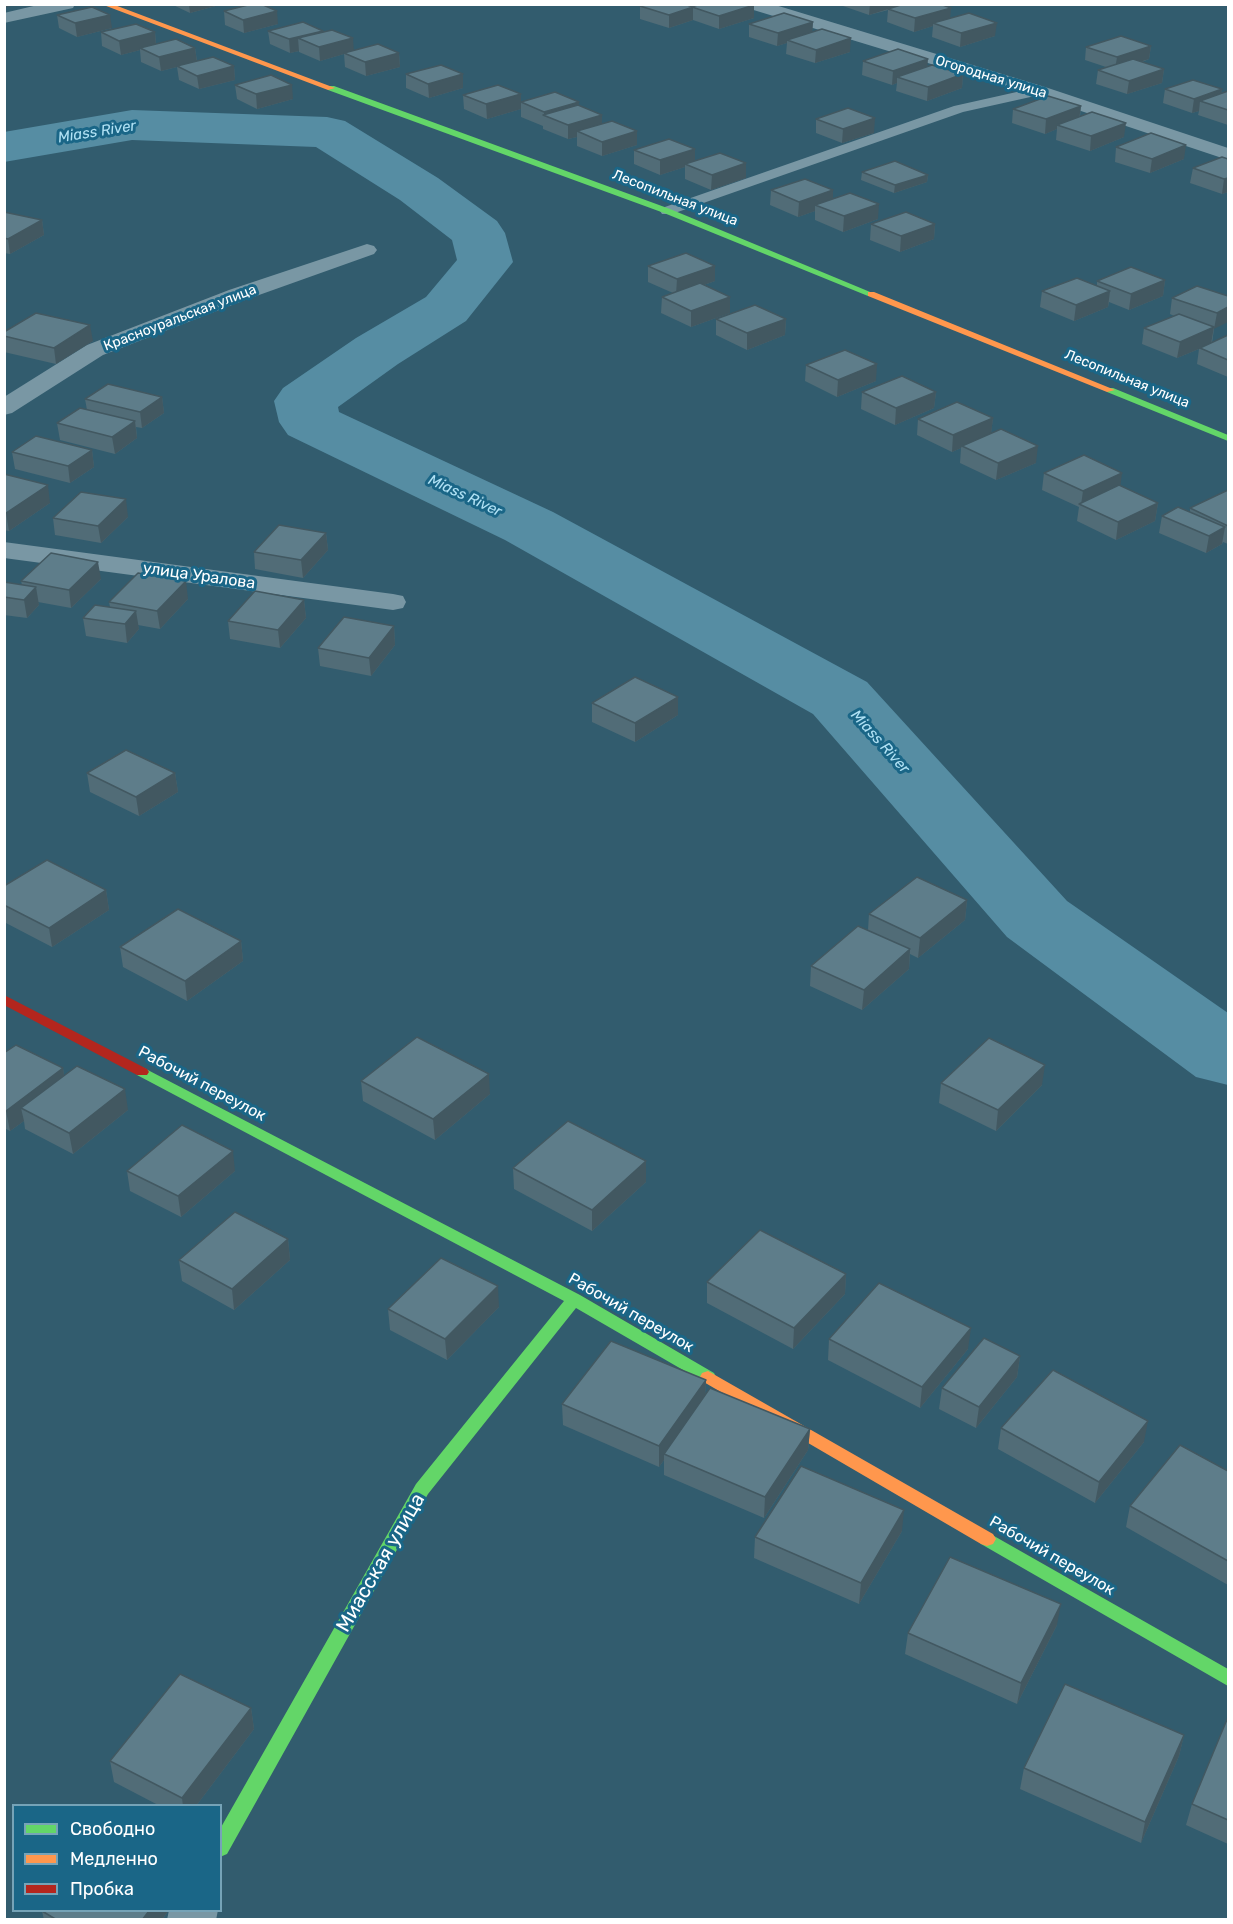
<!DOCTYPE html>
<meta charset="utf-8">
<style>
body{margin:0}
#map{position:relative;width:1233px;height:1924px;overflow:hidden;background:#325c6e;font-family:Rubik,sans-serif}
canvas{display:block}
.frame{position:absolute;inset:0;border:6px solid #fff;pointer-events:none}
.legend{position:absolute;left:12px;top:1804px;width:210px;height:108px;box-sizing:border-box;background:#1a6687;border:2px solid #76a3b7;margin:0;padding:8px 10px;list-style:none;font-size:18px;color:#fff}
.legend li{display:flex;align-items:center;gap:12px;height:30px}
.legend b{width:30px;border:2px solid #76a3b7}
</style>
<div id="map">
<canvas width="1233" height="1924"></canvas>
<div class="frame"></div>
<ul class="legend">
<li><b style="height:8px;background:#63d668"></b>Свободно</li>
<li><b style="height:8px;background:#ff974d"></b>Медленно</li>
<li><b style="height:8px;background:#b3261e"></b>Пробка</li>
</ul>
</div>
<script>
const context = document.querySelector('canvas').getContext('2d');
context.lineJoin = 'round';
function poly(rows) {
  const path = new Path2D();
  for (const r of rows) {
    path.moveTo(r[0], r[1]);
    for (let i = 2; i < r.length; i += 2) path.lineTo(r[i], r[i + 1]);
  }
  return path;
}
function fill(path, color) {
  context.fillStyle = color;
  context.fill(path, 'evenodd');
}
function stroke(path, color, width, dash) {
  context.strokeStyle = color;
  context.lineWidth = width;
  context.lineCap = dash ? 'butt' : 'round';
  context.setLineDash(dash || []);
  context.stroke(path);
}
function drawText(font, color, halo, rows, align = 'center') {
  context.font = font + ' Rubik,sans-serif';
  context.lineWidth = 6;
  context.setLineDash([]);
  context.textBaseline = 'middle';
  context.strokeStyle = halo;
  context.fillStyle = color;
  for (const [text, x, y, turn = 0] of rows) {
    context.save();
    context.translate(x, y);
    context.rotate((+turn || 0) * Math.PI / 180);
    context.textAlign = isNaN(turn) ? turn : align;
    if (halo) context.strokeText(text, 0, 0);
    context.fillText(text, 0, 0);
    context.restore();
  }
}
const river = poly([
 [132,110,327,117,345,121,438,178,497,221,505,233,513,262,466,321,398,364,338,407,339,412,553,512,867,682,1067,901,1228,1013,1228,1085,1196,1077,1007,937,813,714,505,540,288,435,279,422,274,401,283,388,356,338,426,297,457,260,452,240,400,200,316,147,132,140,4,162,4,132,132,110]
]);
const lane = poly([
 [1039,87,1046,91,1044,94,963,112,672,214,662,214,660,211,662,208,954,106,1039,87]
]);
const street = poly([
 [42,4,75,4,73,8,4,23,4,13,42,4],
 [745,4,772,4,1045,87,1228,148,1228,160,1033,95,747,8,745,4],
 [367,244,374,246,377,250,374,254,245,300,103,355,12,413,4,415,4,397,87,345,229,290,367,244],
 [4,542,393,594,403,596,406,602,403,608,393,610,4,558,4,542],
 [169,1910,218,1910,216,1920,167,1920,169,1910]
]);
const fast = poly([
 [328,86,334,86,670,209,875,294,868,296,664,213,328,90,328,86],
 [1107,388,1113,388,1228,435,1228,441,1107,392,1107,388],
 [142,1067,580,1295,714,1373,716,1377,714,1381,708,1383,702,1381,576,1308,428,1494,227,1854,220,1857,220,1829,416,1484,564,1301,137,1075,135,1072,137,1069,142,1067],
 [987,1532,1228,1669,1228,1686,981,1544,978,1539,981,1534,987,1532]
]);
const slow = poly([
 [101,4,112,4,335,88,328,90,101,4],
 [868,292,874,292,1115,390,1107,392,868,296,868,292],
 [708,1371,993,1534,996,1539,993,1544,987,1546,981,1544,702,1381,700,1377,702,1373,708,1371]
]);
const jam = poly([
 [4,995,147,1069,149,1072,147,1075,137,1075,4,1005,4,995]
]);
const wall = poly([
 [171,4,223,4,190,13],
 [843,4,940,4,950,19,995,36,960,47,932,37,933,26,914,32,887,22,888,10,869,15,843,6],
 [640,6,692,7,754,18,719,29,693,20,669,28,640,19],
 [224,11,278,24,244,33,225,25],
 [57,15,112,28,77,37,59,28],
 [813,22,812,32,850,52,815,63,786,54,787,43,777,46,749,37,749,24],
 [268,31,323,31,323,32,354,51,399,53,400,67,366,76,345,67,344,54,320,61,299,52,299,51,290,53,270,44],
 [101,32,155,32,156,44,195,48,197,61,234,66,235,80,199,89,179,80,177,67,161,71,141,62,140,50,121,55,102,46],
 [1151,46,1149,59,1142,62,1164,69,1162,83,1127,94,1096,84,1098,70,1106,67,1085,60,1086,47],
 [863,61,927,66,963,74,962,88,927,101,896,91,897,83,892,85,862,75],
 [406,74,463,74,463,88,429,98,406,88],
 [235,85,293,99,257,109,237,99],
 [1165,89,1222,89,1221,93,1228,91,1228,125,1198,115,1199,111,1192,113,1163,103],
 [463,95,521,102,579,105,602,115,602,124,637,131,637,145,602,156,577,146,577,137,568,139,543,129,543,126,521,117,521,109,487,119,464,109],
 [1081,106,1080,117,1124,137,1090,151,1056,140,1057,129,1045,134,1012,123,1013,109],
 [816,119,874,133,842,143,816,133],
 [1116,147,1184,159,1150,173,1115,162],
 [695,149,695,161,746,163,746,178,711,190,685,179,685,167,660,175,634,164,634,150],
 [1228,159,1228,192,1222,194,1190,183,1193,168],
 [862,172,928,175,927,182,894,193,861,180],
 [771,190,833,190,833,199,878,219,843,232,815,220,815,211,798,217,770,205],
 [4,212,42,220,44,235,10,254,4,253],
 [871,224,935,224,934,239,900,252,870,240],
 [648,266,715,281,704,285,730,297,730,313,691,327,661,313,662,297,673,293,648,282],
 [1165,280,1163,296,1129,310,1109,302,1108,307,1074,321,1040,307,1042,291,1097,286,1097,281],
 [1228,296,1214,329,1212,343,1228,335,1228,377,1197,364,1199,349,1177,358,1142,344,1144,328,1174,316,1170,314,1172,298],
 [716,319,786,319,785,335,747,350,716,335],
 [4,332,93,341,56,364,4,352],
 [806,365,876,381,837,397,805,381],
 [862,392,936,392,934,408,895,425,861,409],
 [162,397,164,413,142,428,136,427,137,438,115,454,60,440,57,423,87,410,85,399],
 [993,418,991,433,1036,463,996,480,960,463,961,448,952,452,917,435,918,419],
 [92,450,94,467,70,483,15,469,12,452],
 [1044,473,1120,486,1158,503,1155,521,1116,540,1077,521,1079,507,1042,490],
 [4,474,50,503,9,531,4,530],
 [1228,490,1228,544,1223,542,1222,544,1206,553,1159,533,1162,516,1190,512,1190,508],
 [128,517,101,543,55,535,53,518],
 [326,533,328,550,303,578,255,569,254,552],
 [101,579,71,608,38,602,39,605,27,618,4,615,4,582,22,585,21,581],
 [188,599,160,629,138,625,139,629,127,643,86,636,83,618,110,607,109,602],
 [304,600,306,618,280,648,230,639,228,621],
 [394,626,395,645,371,676,320,666,318,648],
 [592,703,678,715,635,742,592,722],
 [87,773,175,773,178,792,139,816,90,792],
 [4,886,106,890,109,910,52,947,4,922],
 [967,900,965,920,918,958,910,954,909,969,862,1010,810,986,811,966,868,930,869,914],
 [241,941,243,961,187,1001,123,967,120,947],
 [4,1053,63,1068,64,1076,128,1110,73,1154,25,1129,24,1121,10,1131,4,1128],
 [361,1081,490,1094,435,1140,363,1101],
 [941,1083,1042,1085,996,1131,939,1103],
 [513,1168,646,1182,592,1231,514,1189],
 [127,1171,235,1171,181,1217,130,1191],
 [288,1239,290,1260,234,1310,182,1281,179,1260],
 [846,1274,845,1294,793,1349,707,1303,707,1282],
 [499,1307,447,1360,390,1330,388,1309],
 [829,1339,968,1349,920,1408,828,1360],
 [1020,1356,1017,1377,976,1428,939,1409,942,1388],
 [706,1380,705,1396,810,1429,808,1450,764,1518,664,1475,664,1460,659,1467,563,1425,562,1404],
 [1001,1428,1144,1442,1095,1503,998,1449],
 [1228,1471,1228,1585,1126,1527,1130,1506],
 [902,1531,859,1604,754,1558,755,1537],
 [1057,1625,1017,1704,905,1654,908,1633],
 [251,1708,254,1729,196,1806,160,1806,114,1782,110,1761],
 [1228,1718,1228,1844,1186,1825,1192,1804],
 [1184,1735,1179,1756,1141,1843,1020,1789,1024,1768],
 [42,1911,168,1911,162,1920,44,1920]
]);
const shadedWall = poly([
 [4,4,18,4,4,8],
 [189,4,223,4,190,13],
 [870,4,905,4,869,15],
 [754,5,754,18,719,29,719,16],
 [693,7,693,20,669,28,669,15],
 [951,8,950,21,933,23,933,26,914,32,915,18],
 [277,11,278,24,244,33,243,20],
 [110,15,112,28,77,37,75,23],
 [813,22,812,35,787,40,787,43,777,46,778,33],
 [997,23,995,36,960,47,961,33],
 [323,31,324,44,298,38,299,51,290,53,289,39],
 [155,32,156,46,140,48,140,50,121,55,119,41],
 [353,38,354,52,344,53,344,54,320,61,319,47],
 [851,38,850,52,815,63,816,50],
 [1151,46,1149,59,1115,70,1117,57],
 [195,48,197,62,161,71,159,57],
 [399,53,400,67,366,76,365,62],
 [928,59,927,72,897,77,897,83,892,85,893,71],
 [234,66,235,80,199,89,197,76],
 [1164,69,1162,83,1127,94,1129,81],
 [463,74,463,88,429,98,428,84],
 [963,74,962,88,927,101,928,87],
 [292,85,293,99,257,109,256,94],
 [1222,89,1220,103,1200,101,1199,111,1192,113,1194,99],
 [521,94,521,109,487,119,486,104],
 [579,102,579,116,544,115,544,112],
 [1081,106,1079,120,1057,125,1057,129,1045,134,1046,119],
 [602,115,602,129,577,131,577,137,568,139,568,125],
 [875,118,874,133,842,143,843,129],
 [1126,123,1124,137,1090,151,1091,136],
 [637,131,637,145,602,156,602,142],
 [1186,145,1184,159,1150,173,1152,159],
 [695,149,695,164,685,164,685,167,660,175,660,160],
 [746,163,746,178,711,190,712,175],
 [928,175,927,182,894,193,895,185],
 [1228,178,1228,192,1222,194,1224,179],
 [833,190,833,205,815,205,815,211,798,217,799,202],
 [879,204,878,219,843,232,844,216],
 [42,220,44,235,10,254,8,239],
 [935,224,934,239,900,252,901,236],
 [715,266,715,281,676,295,677,279],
 [1165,280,1163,296,1129,310,1131,294],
 [4,287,7,302,4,304],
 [1110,291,1108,307,1074,321,1076,305],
 [730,297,730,313,691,327,691,311],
 [1228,307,1228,322,1214,329,1217,313],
 [786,319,785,335,747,350,747,333],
 [90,325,93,341,56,364,54,348],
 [1214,327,1211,344,1177,358,1180,342],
 [877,364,876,381,837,397,838,380],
 [936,392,934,408,895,425,896,408],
 [162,397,164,413,142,428,140,412],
 [993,418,991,435,962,446,961,448,952,452,953,435],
 [135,421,137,438,115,454,112,437],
 [1038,446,1036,463,996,480,998,463],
 [92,450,94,467,70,483,68,466],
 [1122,473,1120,490,1081,505,1083,491],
 [48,485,50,503,9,531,6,513],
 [126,499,128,517,101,543,98,526],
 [1158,503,1155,521,1116,540,1118,522],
 [1225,527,1222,544,1206,553,1209,536],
 [326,533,328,550,303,578,301,560],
 [98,562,101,579,71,608,69,590],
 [186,581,188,599,160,629,157,611],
 [36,587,39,605,27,618,24,600],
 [304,600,306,618,280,648,278,630],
 [136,611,139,629,127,643,125,624],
 [394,626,395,645,371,676,369,658],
 [678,697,678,715,635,742,635,723],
 [175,773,178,792,139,816,136,797],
 [106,890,109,910,52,947,49,928],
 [967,900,965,920,918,958,920,938],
 [241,941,243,961,187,1001,185,981],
 [910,949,909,969,862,1010,864,990],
 [1045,1065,1042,1085,996,1131,998,1110],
 [63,1068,66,1088,21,1108,24,1121,10,1131,6,1111],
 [489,1074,490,1094,435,1140,433,1119],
 [125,1089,128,1110,73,1154,69,1133],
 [233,1151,235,1171,181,1217,178,1196],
 [646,1161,646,1182,592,1231,592,1210],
 [288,1239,290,1260,234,1310,232,1289],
 [846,1274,845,1294,793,1349,794,1328],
 [498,1286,499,1307,447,1360,445,1339],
 [971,1328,968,1349,920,1408,922,1387],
 [1020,1356,1017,1377,976,1428,979,1407],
 [706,1380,705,1401,664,1454,664,1460,659,1467,659,1446],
 [1148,1421,1144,1442,1095,1503,1099,1482],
 [810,1429,808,1450,764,1518,765,1497],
 [904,1510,902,1531,859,1604,861,1583],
 [1061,1604,1057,1625,1017,1704,1021,1683],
 [251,1708,254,1729,196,1806,183,1806,182,1798],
 [1184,1735,1179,1756,1141,1843,1145,1822],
 [149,1911,168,1911,162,1920,142,1920]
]);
const building = poly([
 [252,4,261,4,277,11,243,20,224,11,252,4],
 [643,4,684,4,693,7,669,15,640,6,643,4],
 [700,4,753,4,754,5,719,16,692,7,700,4],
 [904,4,940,4,951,8,915,18,888,9,904,4],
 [92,7,110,15,75,23,57,15,92,7],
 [784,13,813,22,778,33,749,24,784,13],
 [969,13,997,23,961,33,933,23,969,13],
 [303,22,323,31,289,39,268,31,303,22],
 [136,24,155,32,119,41,101,32,136,24],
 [822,29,851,38,816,50,787,40,822,29],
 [332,30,353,38,319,47,298,38,332,30],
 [1121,36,1151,46,1117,57,1086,47,1121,36],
 [176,39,195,48,159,57,140,48,176,39],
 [378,44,399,53,365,62,344,53,378,44],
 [898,49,928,59,893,71,863,61,898,49],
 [213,57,234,66,197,76,177,66,213,57],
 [1133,59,1164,69,1129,81,1098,70,1133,59],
 [441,65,463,74,428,84,406,74,441,65],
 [932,65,963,74,928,87,897,77,932,65],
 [271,75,292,85,256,94,235,85,271,75],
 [1193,80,1222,89,1194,99,1165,89,1193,80],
 [498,85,521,94,486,104,463,95,498,85],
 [1228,91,1228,110,1200,101,1228,91],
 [555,92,579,102,544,112,521,102,555,92],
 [1048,96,1081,106,1046,119,1013,109,1048,96],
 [578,105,602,115,568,125,543,115,578,105],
 [848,108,875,118,843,129,816,119,848,108],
 [1092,112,1126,123,1091,136,1057,125,1092,112],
 [612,121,637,131,602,142,577,131,612,121],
 [1151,133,1186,145,1152,159,1116,147,1151,133],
 [669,139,695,149,660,160,634,150,669,139],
 [720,153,746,163,712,175,685,164,720,153],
 [1222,157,1228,159,1228,178,1224,179,1193,168,1222,157],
 [895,161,928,175,895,185,862,172,895,161],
 [805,179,833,190,799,202,771,190,805,179],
 [850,193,879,204,844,216,815,205,850,193],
 [4,212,42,220,8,239,4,238,4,212],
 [906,212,935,224,901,236,871,224,906,212],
 [686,253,715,266,677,279,648,266,686,253],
 [1131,267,1165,280,1131,294,1097,281,1131,267],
 [1077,278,1110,291,1076,305,1042,291,1077,278],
 [700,283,730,297,691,311,662,297,700,283],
 [1197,286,1228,296,1228,307,1217,313,1172,298,1197,286],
 [755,305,786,319,747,333,716,319,755,305],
 [36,313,90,325,54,348,4,336,4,332,36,313],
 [1179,314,1214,327,1180,342,1144,328,1179,314],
 [1228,335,1228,360,1200,348,1228,335],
 [845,350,877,364,838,380,806,365,845,350],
 [902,376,936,392,896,408,862,392,902,376],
 [108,384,162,397,140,412,85,399,108,384],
 [957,402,993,418,953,435,918,419,957,402],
 [80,408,135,421,112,437,57,423,80,408],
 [1001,429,1038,446,998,463,962,446,1001,429],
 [36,436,92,450,68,466,12,452,36,436],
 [1084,455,1122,473,1083,491,1044,473,1084,455],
 [4,474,48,485,6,513,4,513,4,474],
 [1119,485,1158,503,1118,522,1079,504,1119,485],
 [1228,490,1228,526,1190,508,1228,490],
 [81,492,126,499,98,526,53,518,81,492],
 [1178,507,1225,527,1209,536,1162,516,1178,507],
 [279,525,326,533,301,560,254,552,279,525],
 [51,553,98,562,69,590,21,581,51,553],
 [138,573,186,581,157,611,109,602,138,573],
 [4,582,36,587,24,600,4,597,4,582],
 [255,591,304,600,278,630,228,621,255,591],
 [95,605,136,611,125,624,83,618,95,605],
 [344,617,394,626,369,658,318,648,344,617],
 [635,677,678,697,635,723,592,703,635,677],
 [126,750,175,773,136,797,87,773,126,750],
 [47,860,106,890,49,928,4,905,4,886,47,860],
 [917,877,967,900,920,938,869,914,917,877],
 [178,909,241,941,185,981,120,947,178,909],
 [858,926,910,949,864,990,811,966,858,926],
 [417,1037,489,1074,433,1119,361,1081,417,1037],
 [989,1038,1045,1065,998,1110,941,1083,989,1038],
 [16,1045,63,1068,6,1111,4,1110,4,1053,16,1045],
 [77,1066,125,1089,69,1133,21,1108,77,1066],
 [568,1121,646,1161,592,1210,513,1168,568,1121],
 [182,1125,233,1151,178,1196,127,1171,182,1125],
 [235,1212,288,1239,232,1289,179,1260,235,1212],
 [760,1230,846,1274,794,1328,707,1282,760,1230],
 [441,1258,498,1286,445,1339,388,1309,441,1258],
 [879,1283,971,1328,922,1387,829,1339,879,1283],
 [984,1338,1020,1356,979,1407,942,1388,984,1338],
 [611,1341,706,1380,659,1446,562,1404,611,1341],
 [1053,1370,1148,1421,1099,1482,1001,1428,1053,1370],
 [710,1388,810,1429,765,1497,664,1454,710,1388],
 [1180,1445,1228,1471,1228,1561,1130,1506,1180,1445],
 [801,1466,904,1510,861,1583,755,1537,801,1466],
 [950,1557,1061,1604,1021,1683,908,1633,950,1557],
 [180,1674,251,1708,182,1798,110,1761,180,1674],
 [1065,1684,1184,1735,1145,1822,1024,1768,1065,1684],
 [1228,1717,1228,1820,1192,1804,1228,1717],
 [42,1911,149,1911,142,1920,57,1920,42,1911]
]);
const farStreetnames = [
 ["Огородная улица",991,77,17],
 ["Лесопильная улица",675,198,21],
 ["Красноуральская улица",180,318,-21],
 ["Лесопильная улица",1127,379,22]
];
const farWaternames = [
 ["Miass River",97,132,-9],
 ["Miass River",465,496,25],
 ["Miass River",880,742,48]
];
const streetNames = [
 ["улица Уралова",199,576,8],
 ["Рабочий переулок",202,1084,28],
 ["Рабочий переулок",631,1313,30],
 ["Рабочий переулок",1052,1556,30]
];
const nearStreetnames = [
 ["Миасская улица",381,1563,-60]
];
fill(river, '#568da3');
fill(lane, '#7997a4');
fill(street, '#7997a4');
fill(fast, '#63d668');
fill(slow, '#ff974d');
fill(jam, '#b3261e');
fill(wall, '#516c77');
fill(shadedWall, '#425861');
fill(building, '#5e7d8a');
stroke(building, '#425861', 1.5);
drawText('14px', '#fff', '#1a6687', farStreetnames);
drawText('italic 15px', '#b1e2f5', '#1a6687', farWaternames);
drawText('16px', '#fff', '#1a6687', streetNames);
drawText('20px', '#fff', '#1a6687', nearStreetnames);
</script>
